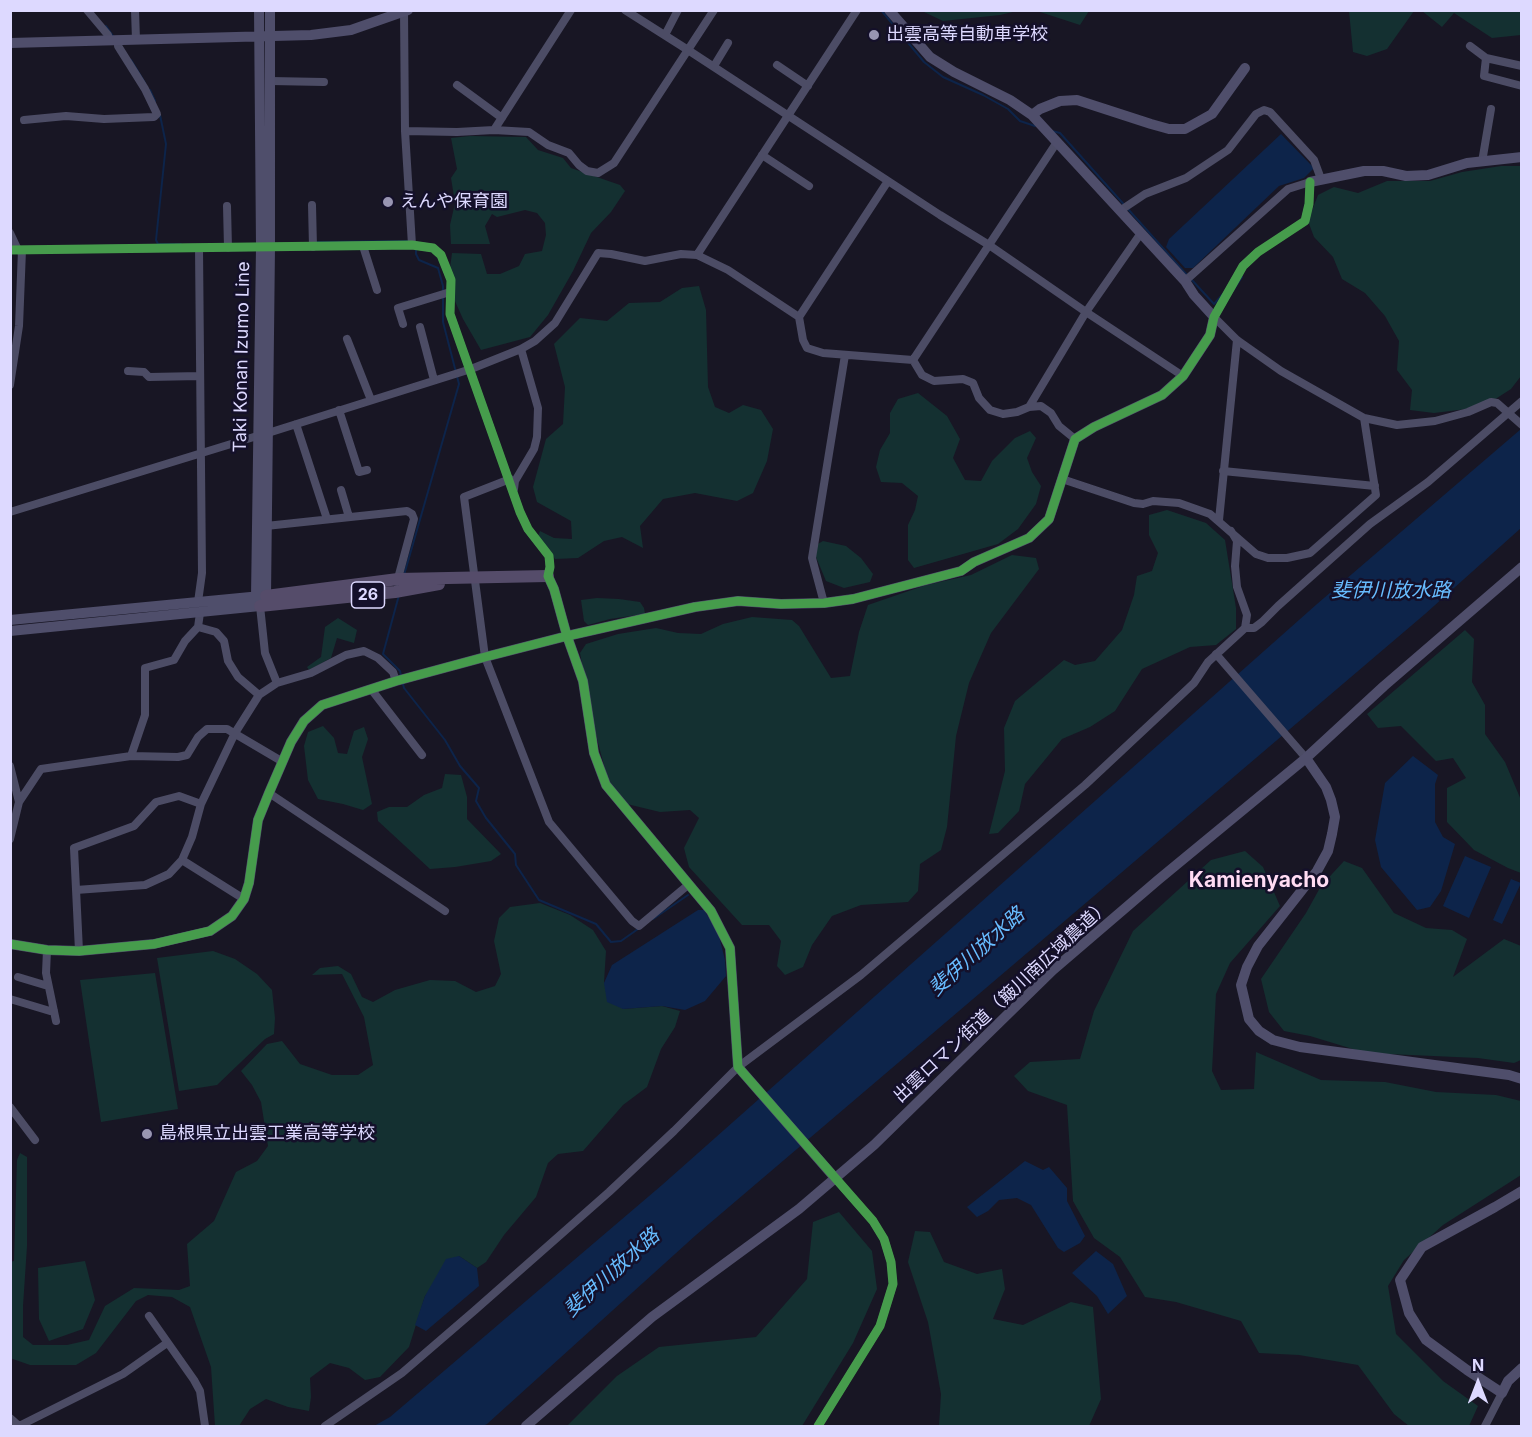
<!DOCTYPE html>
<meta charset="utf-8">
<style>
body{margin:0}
#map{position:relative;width:1532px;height:1437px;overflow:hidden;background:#181624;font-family:Inter,sans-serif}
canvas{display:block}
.frame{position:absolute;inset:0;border:12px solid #ddd9ff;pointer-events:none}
.north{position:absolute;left:1448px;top:1353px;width:60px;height:60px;-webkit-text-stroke:4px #14102a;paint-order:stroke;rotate:0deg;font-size:16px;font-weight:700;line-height:24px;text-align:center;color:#ddd9ff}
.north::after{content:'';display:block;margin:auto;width:21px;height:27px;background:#ddd9ff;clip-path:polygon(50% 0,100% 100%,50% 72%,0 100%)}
</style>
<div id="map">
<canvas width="1532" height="1437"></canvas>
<div class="frame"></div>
<div class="north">N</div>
</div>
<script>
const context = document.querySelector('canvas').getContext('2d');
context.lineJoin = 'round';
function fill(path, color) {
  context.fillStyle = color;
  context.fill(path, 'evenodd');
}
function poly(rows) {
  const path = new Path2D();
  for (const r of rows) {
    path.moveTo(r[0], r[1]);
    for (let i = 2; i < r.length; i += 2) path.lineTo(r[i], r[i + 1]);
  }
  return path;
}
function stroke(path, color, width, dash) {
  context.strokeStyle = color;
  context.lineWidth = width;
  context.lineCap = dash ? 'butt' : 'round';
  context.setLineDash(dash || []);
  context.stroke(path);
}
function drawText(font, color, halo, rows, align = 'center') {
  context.font = font + ' Inter,"Noto Sans JP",sans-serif';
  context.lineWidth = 5;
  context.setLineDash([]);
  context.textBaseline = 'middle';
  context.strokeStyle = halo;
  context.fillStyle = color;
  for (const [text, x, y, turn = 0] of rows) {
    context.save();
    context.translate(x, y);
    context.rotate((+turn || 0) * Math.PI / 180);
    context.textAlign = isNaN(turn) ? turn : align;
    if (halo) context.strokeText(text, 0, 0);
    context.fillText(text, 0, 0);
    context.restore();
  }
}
const green = poly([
 [922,11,1017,11,1000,15,943,21],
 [1037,11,1089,11,1080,25],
 [1349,11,1349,10,1414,11,1387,49,1367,56,1353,52],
 [1422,11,1521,11,1521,35,1492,38,1454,13,1442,27],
 [470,136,526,137,538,150,563,158,571,168,620,185,625,191,611,212,591,233,573,271,548,315,530,337,481,350,463,319,454,299,455,282,450,268,452,253,481,254,487,274,500,274,519,266,525,254,542,251,546,235,545,223,537,213,525,210,497,217,492,214,485,226,490,244,451,244,450,225,455,203,451,178,457,169,451,138],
 [1501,166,1521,166,1521,376,1511,389,1483,407,1434,413,1410,410,1412,390,1397,370,1399,341,1385,316,1365,293,1342,279,1333,257,1314,237,1308,221,1318,195,1334,187,1358,193,1387,181,1430,181,1462,172],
 [699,286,706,310,708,387,715,407,729,413,743,405,761,410,773,429,767,461,753,493,737,501,695,493,663,499,640,526,643,548,622,537,604,541,578,558,555,559,538,536,540,531,554,538,572,539,571,521,537,502,533,487,546,439,563,424,565,387,554,344,580,318,607,321,629,303,660,302,682,288],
 [918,393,947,416,960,439,953,458,965,480,981,481,992,461,1015,438,1030,431,1036,438,1027,458,1032,472,1041,486,1036,504,1018,529,998,544,914,568,908,560,908,525,915,510,918,496,902,483,881,482,876,467,880,450,890,433,890,413,898,399],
 [1167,510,1206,523,1225,540,1236,608,1236,629,1216,645,1190,647,1142,669,1115,711,1090,727,1062,739,1025,784,1019,811,998,833,989,834,1005,771,1004,728,1015,701,1064,660,1075,665,1095,661,1122,630,1134,595,1137,576,1152,571,1158,553,1149,535,1149,515],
 [823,541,846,546,861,558,873,574,870,582,844,588,826,581,816,557,816,545],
 [1012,555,1036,558,1039,569,991,633,969,683,956,736,947,827,941,850,920,864,918,891,908,902,861,905,832,916,812,945,803,967,785,975,777,966,781,941,769,925,742,925,689,867,684,848,699,818,690,810,660,812,627,804,609,784,593,724,580,653,586,644,618,634,656,628,678,633,701,634,723,624,752,617,792,620,799,626,831,678,850,676,859,632,868,605,926,585,971,575],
 [597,598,619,599,640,602,644,608,645,614,610,619,588,625,584,621,581,600],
 [338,618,357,630,354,643,337,638,331,658,309,670,307,667,321,657,325,627],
 [1465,630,1474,639,1472,682,1485,705,1485,734,1505,762,1521,800,1521,873,1508,868,1474,850,1447,822,1447,788,1466,778,1453,758,1436,761,1401,726,1378,728,1367,714],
 [323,726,334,738,338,753,347,754,354,731,364,727,368,739,362,757,372,804,363,810,343,804,318,799,308,780,304,746,308,732],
 [445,774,461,775,467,797,467,819,501,854,491,861,455,867,430,869,378,821,377,812,389,807,407,807,424,795,442,788],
 [1245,851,1263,867,1280,906,1230,963,1216,994,1212,1071,1221,1090,1254,1089,1256,1052,1321,1080,1385,1082,1436,1092,1496,1095,1521,1101,1521,1175,1443,1225,1404,1260,1388,1286,1396,1334,1443,1381,1478,1406,1469,1426,1409,1426,1394,1414,1358,1365,1299,1355,1259,1353,1241,1321,1176,1302,1145,1297,1120,1257,1094,1238,1073,1201,1067,1105,1028,1091,1014,1076,1030,1062,1080,1059,1094,1011,1133,931,1211,860],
 [1344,861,1362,868,1394,913,1426,928,1452,930,1467,939,1453,977,1504,939,1521,946,1521,1060,1514,1063,1478,1058,1366,1053,1310,1036,1284,1031,1269,1012,1261,979,1306,913,1321,886],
 [540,903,570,915,593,930,606,951,604,982,623,1009,662,1006,680,1011,675,1027,661,1049,647,1087,623,1105,583,1151,558,1154,548,1163,536,1197,504,1235,486,1262,477,1268,459,1256,425,1296,409,1347,380,1377,365,1380,349,1368,330,1363,310,1378,311,1397,309,1411,288,1407,266,1399,250,1409,239,1426,215,1426,211,1367,190,1307,172,1297,148,1295,136,1301,96,1353,76,1365,30,1365,10,1358,10,1262,14,1261,17,1160,20,1153,27,1157,27,1246,23,1306,23,1337,33,1345,67,1345,89,1340,105,1306,134,1288,179,1290,190,1286,187,1244,214,1221,236,1172,257,1161,268,1146,261,1102,252,1085,241,1071,267,1044,282,1041,300,1064,332,1075,358,1075,373,1065,364,1017,342,974,312,975,320,968,338,966,351,974,362,997,373,1002,395,990,430,980,455,981,476,992,495,986,501,974,494,941,499,918,510,907],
 [213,951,235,959,257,974,272,990,275,1018,274,1034,265,1039,217,1085,179,1091,157,958],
 [155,973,178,1109,101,1122,80,980],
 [839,1212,872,1251,877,1289,853,1343,802,1426,567,1426,617,1376,659,1347,756,1337,807,1279,813,1222],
 [915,1231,930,1232,944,1262,977,1274,1002,1269,1005,1289,993,1319,1023,1325,1071,1302,1093,1307,1101,1399,1089,1426,939,1426,941,1394,928,1322,908,1262],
 [85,1261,95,1300,83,1329,49,1341,39,1319,38,1268]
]);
const water = poly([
 [1281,134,1314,168,1304,178,1279,186,1193,268,1185,268,1166,247,1169,239],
 [1521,429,1521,528,1425,614,696,1235,487,1424,483,1426,374,1426,390,1417,662,1185,1317,604],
 [1413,756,1438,775,1435,784,1435,822,1443,837,1455,844,1441,891,1430,907,1417,910,1381,867,1375,840,1385,783],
 [1465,856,1491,867,1469,918,1443,906],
 [1511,879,1521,883,1502,924,1493,920],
 [698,910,704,910,718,932,725,960,726,976,705,1001,685,1010,662,1006,623,1009,607,1002,604,983,612,965],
 [1025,1161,1043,1170,1049,1167,1067,1188,1067,1201,1085,1236,1080,1243,1064,1252,1058,1248,1031,1205,1017,1198,999,1200,988,1211,977,1217,967,1207],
 [1096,1251,1113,1264,1127,1296,1108,1314,1097,1296,1072,1273],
 [459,1256,477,1268,479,1286,426,1331,415,1325,425,1296,446,1259]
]);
const stream = poly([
 [881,10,924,62,943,77,983,95,1008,109,1020,121,1035,126],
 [106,26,113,36],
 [131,60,145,83],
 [150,90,155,101],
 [160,115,166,144,156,240,158,244,181,244],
 [1052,131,1060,133,1187,275],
 [316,242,409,241],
 [1191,279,1214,304,1223,294],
 [1232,292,1242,277],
 [404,575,459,384,443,322,443,286,438,268,419,260,416,254,416,246],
 [399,595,383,654,400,671,401,676],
 [403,684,404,688,445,740,460,766,479,788,476,801,486,818,515,854,516,865,539,900,596,924,611,942,621,941,638,929],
 [653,919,688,895]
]);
const street = poly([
 [87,10,108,35,109,41],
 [135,10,136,40],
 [404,10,405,131,412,245],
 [625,10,688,50,940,215,989,245,1086,312,1183,376],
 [665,35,678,10],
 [1470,46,1486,58,1484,76,1522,86],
 [1486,58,1522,66],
 [777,65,808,86],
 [714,66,728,43],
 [271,81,324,82],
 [457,85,502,118],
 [24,120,66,116,104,119,154,117,157,114,145,89,118,46,118,40],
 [494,130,571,10],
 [405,131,457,132,494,130,529,132,548,145,569,153,579,165,587,171,598,173,614,163,714,10],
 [762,155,809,186],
 [1482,162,1491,109],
 [312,205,313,247],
 [227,206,228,248],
 [1121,210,1145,194,1186,178,1228,150,1256,114,1264,110,1270,112,1314,160,1321,179],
 [10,233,18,250],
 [363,246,377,290],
 [10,250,412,245,433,248,441,255,451,280,450,314,520,512,528,529,549,556,550,567,548,576],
 [697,255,857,10],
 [1185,281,1288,189,1310,182,1309,204,1305,221,1258,252,1243,266,1214,317,1237,340,1281,371,1364,418,1397,425,1435,421,1468,412,1491,402,1497,403,1522,425],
 [799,317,888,181],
 [403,324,398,308,450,292],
 [420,327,434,380],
 [347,339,371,400],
 [913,360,1057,142],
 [128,371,144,372,149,377,200,376],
 [10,385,19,326,22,250],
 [1029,407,1086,312,1141,233],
 [339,410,359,472,367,470],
 [296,424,327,519],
 [268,433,471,369,521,349,535,341,555,323,598,253,611,254,645,261,681,254,697,255,728,270,799,317,803,340,807,348,823,353,913,360,922,375,934,381,963,379,973,383,979,398,990,410,1003,414,1017,412,1029,407,1041,406,1051,413,1059,426,1075,439],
 [1223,471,1375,486],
 [510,479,464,497,485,657,549,822,632,921,639,926,688,885],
 [1062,479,1134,503,1143,504,1153,501,1179,503,1210,514,1256,554,1268,558,1287,558,1310,553,1376,495,1364,418],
 [514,489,515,481,534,449,537,437,538,408,521,349],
 [341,490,349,517],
 [10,512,257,436],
 [1219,520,1237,340],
 [266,526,407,511,412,514,414,519,397,582],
 [198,602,202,573,199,248],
 [824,603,812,558,845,355],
 [260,606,265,653,277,683],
 [198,627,216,632,224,641,228,661,238,677,259,695],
 [1245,628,1254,628,1262,622,1278,606,1370,524,1428,482,1522,401],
 [1216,654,1306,758],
 [371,689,422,755],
 [131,756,145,715,145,668,174,660,185,641,198,627,200,613],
 [10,766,19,802],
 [269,793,445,911],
 [10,839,19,802,41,769,131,756,178,757,187,755,198,737,207,729,227,729,283,762],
 [182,860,244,899],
 [76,890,145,885,169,874,182,860,192,837,201,804,235,733,259,695,277,683,311,673,346,655,364,651,378,658,393,672,396,681],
 [47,950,46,973,56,1021],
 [79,951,74,848,134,826,156,802,179,796,201,804],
 [18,977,48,986],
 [10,999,50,1011,54,1011],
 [10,1107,35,1140],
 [149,1316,194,1380,200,1391,205,1426],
 [10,1418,19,1426],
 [19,1426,123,1374,167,1343],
 [325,1426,402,1373,474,1311,609,1192,674,1131,738,1067,861,975,1085,785,1194,683,1208,662,1245,628,1247,615,1237,587,1235,566,1237,541,1231,531],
 [818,1426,880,1326,893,1284,891,1262,884,1239,873,1221,835,1178],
 [1485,1426,1502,1393]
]);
const secondary = poly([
 [259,10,261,247,256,596,260,606],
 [10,43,311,35,351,30,408,10],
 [1032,115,1040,109,1060,101,1077,100,1151,124,1169,129,1185,129,1212,114,1245,68],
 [1310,182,1364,171,1383,171,1406,176,1428,175,1467,163,1522,157],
 [548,576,554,589,567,636,583,681,594,753,606,785,711,911,730,948,738,1067,835,1178],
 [262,603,266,596,270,247,270,10],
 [10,620,261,596],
 [10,631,260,606],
 [1306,758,1326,787,1331,800,1335,817,1332,834,1328,851,1317,871,1258,946,1247,967,1241,985,1249,1019,1259,1031,1273,1040,1300,1047,1509,1075,1522,1079],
 [10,944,47,950,79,951,154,944,210,931,232,916,244,899,249,883,258,820,269,793,291,742,304,721,322,705,396,681,485,657,567,636,695,607,738,601,781,604,824,603,853,599,961,571,974,562,1029,538,1049,519,1075,439,1094,427,1162,395,1183,376,1210,335,1214,317,1194,295,1185,281,1032,115,1010,100,954,72,930,57,889,10],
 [1522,1191,1495,1207,1422,1247,1400,1280,1409,1313,1426,1340,1467,1370,1502,1393,1508,1381,1522,1368],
 [526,1426,652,1317,799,1209,874,1145,1053,970,1158,880,1306,758,1384,686,1522,567]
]);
const primary = poly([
 [266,596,398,579,548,576],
 [260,606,395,592,439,584]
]);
const cycleway = poly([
 [10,250,412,245,433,248,441,255,451,280,450,314,520,512,528,529,549,556,550,567,548,576,554,589,567,636,583,681,594,753,606,785,711,911,730,948,738,1067,873,1221,884,1239,891,1262,893,1284,880,1326,818,1426],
 [10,944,47,950,79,951,154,944,210,931,232,916,244,899,249,883,258,820,269,793,291,742,304,721,322,705,396,681,485,657,567,636,695,607,738,601,781,604,824,603,853,599,961,571,974,562,1029,538,1049,519,1075,439,1094,427,1162,395,1183,376,1210,335,1214,317,1243,266,1258,252,1305,221,1309,204,1310,182]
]);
const markers = [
 [874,35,6,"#9895b2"],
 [388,202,6,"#9895b2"],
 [147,1134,6,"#9895b2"]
];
const shields = [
 [368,595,33]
];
const shieldNames = [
 ["26",368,595]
];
const poiNames = [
 ["出雲高等自動車学校",886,35],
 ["えんや保育園",400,202],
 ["島根県立出雲工業高等学校",159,1134]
];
const streetNames = [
 ["Taki Konan Izumo Line",242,357,-89],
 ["出雲ロマン街道（簸川南広域農道）",1002,1001,-43]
];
const waterNames = [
 ["斐伊川放水路",1391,591],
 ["斐伊川放水路",977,952,-42],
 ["斐伊川放水路",612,1273,-42]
];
const quarterNames = [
 ["Kamienyacho",1259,881]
];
fill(green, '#143031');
fill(water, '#0d244a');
stroke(stream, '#0d244a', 2);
stroke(street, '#4c4c65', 8);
stroke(secondary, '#4f4e6b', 10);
stroke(primary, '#554c6a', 12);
stroke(cycleway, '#469c4c', 9);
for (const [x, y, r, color] of markers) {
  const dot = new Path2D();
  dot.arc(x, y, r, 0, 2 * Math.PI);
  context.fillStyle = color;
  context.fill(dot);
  stroke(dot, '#14102a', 2);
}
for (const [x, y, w] of shields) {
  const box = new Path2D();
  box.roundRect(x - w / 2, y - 13, w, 26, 4.5);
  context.fillStyle = '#14102a';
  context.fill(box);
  stroke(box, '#ddd9ff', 1.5);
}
drawText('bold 16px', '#ddd9ff', null, shieldNames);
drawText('18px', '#ddd9ff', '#14102a', poiNames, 'left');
drawText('18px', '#ddd9ff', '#14102a', streetNames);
drawText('italic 20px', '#67bcff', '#14102a', waterNames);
drawText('bold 21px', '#ffdbf3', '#14102a', quarterNames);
</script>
